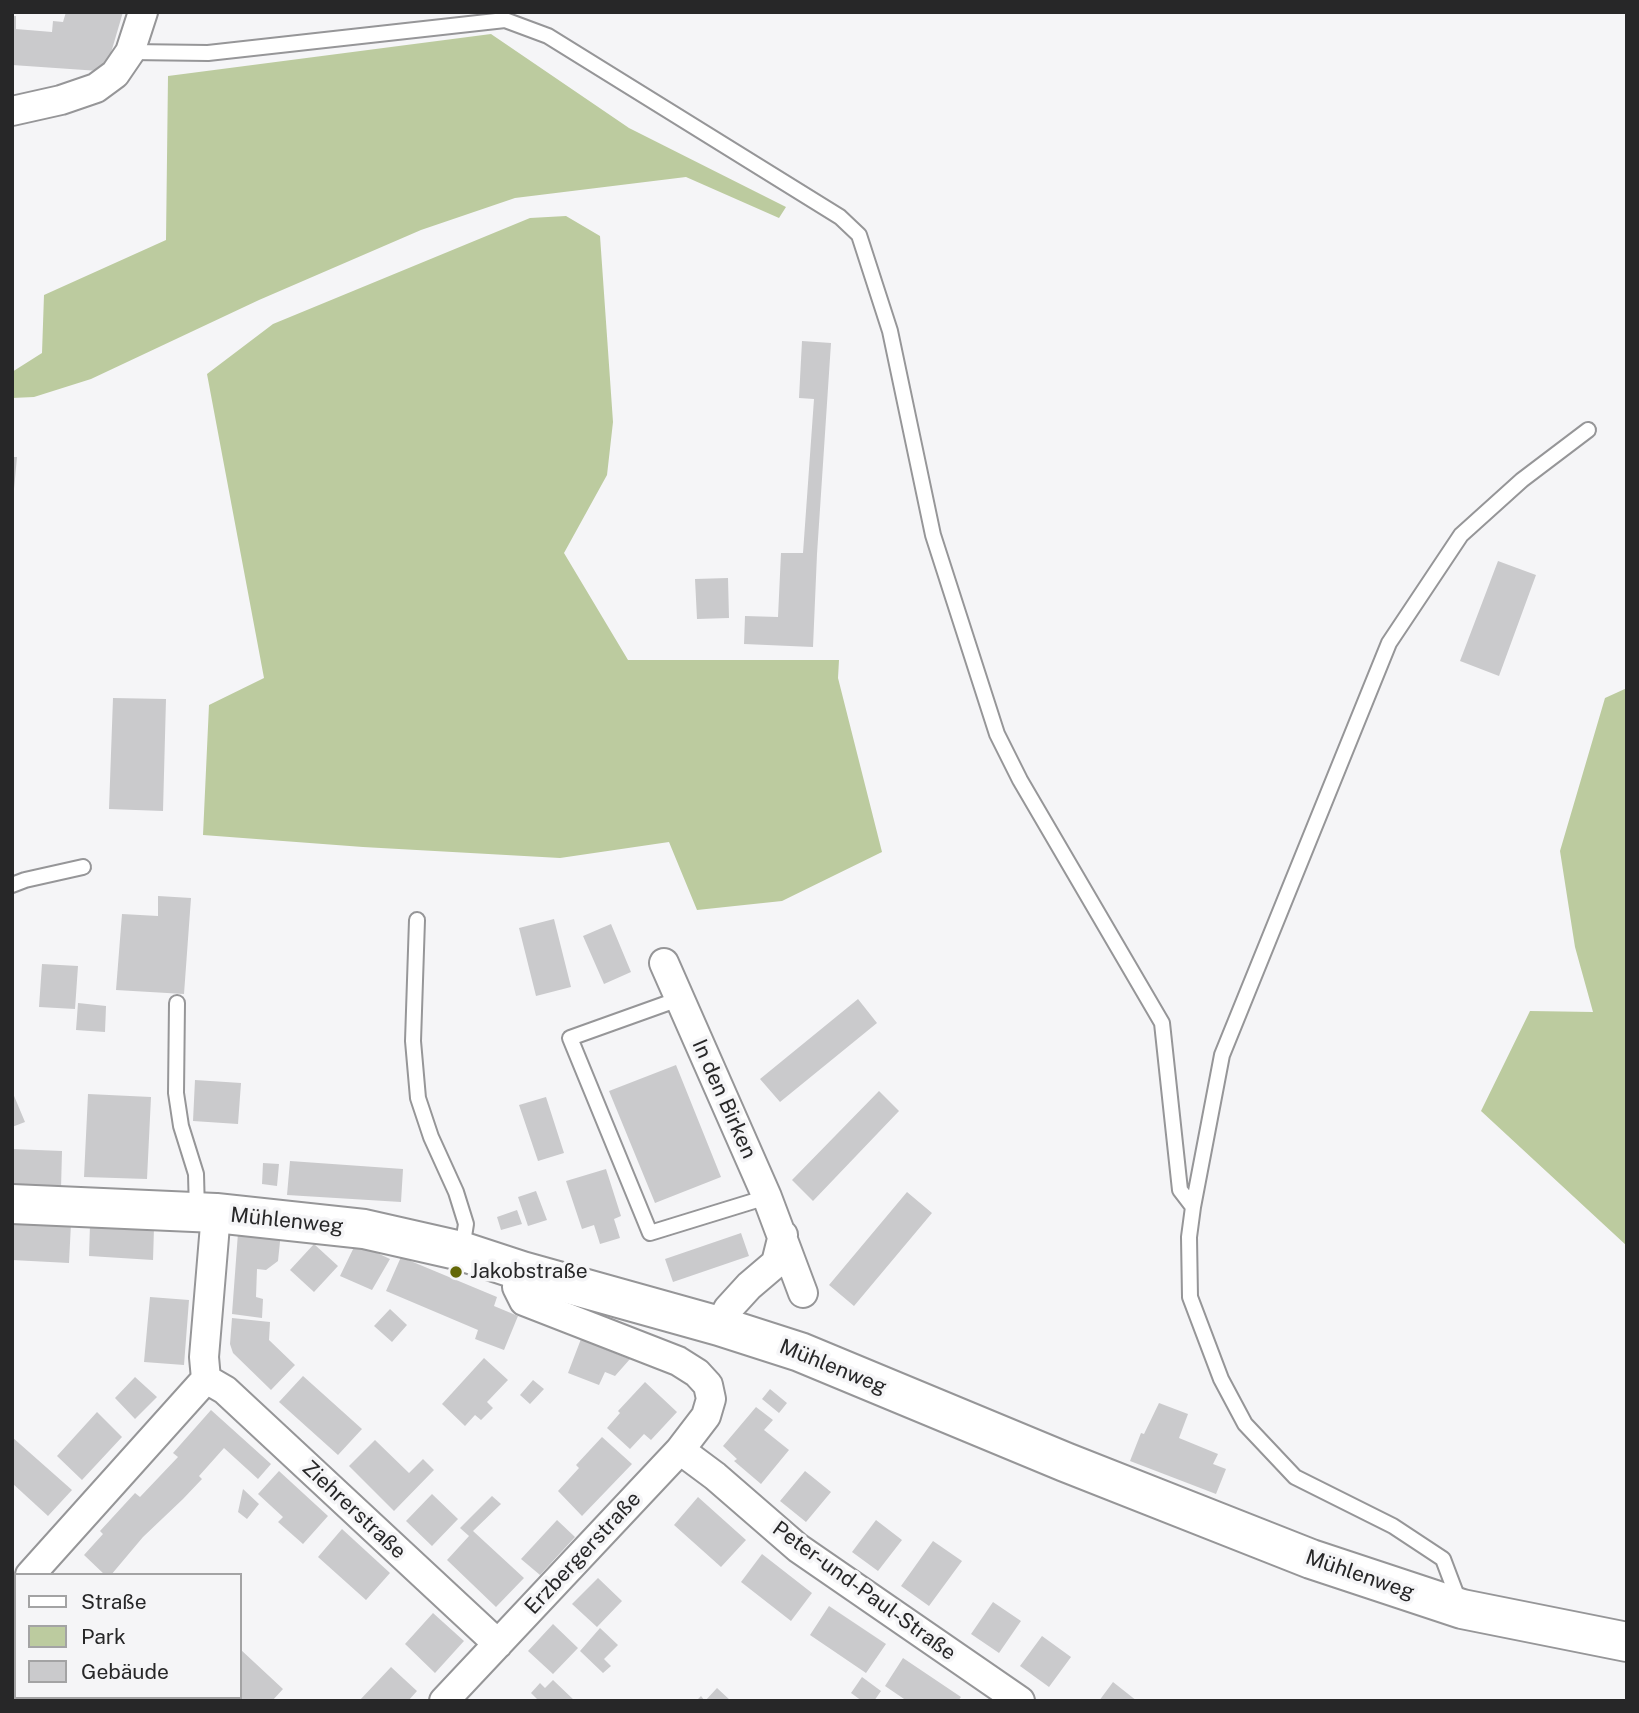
<!DOCTYPE html>
<meta charset="utf-8">
<style>
body{margin:0}
#map{position:relative;width:1639px;height:1713px;overflow:hidden;background:#f5f5f7;font-family:"Public Sans",sans-serif}
canvas{display:block}
.frame{position:absolute;inset:0;border:14px solid #272728;pointer-events:none}
.legend{position:absolute;left:14px;top:1573px;width:228px;height:126px;box-sizing:border-box;background:#f5f5f7;border:2px solid #a3a3a4;margin:0;padding:9px 12px;list-style:none;font-size:21px;color:#272728}
.legend li{display:flex;align-items:center;gap:14px;height:35px}
.legend b{width:35px;border:2px solid #a3a3a4}
</style>
<div id="map">
<canvas width="1639" height="1713"></canvas>
<div class="frame"></div>
<ul class="legend">
<li><b style="height:9px;background:#fff"></b>Straße</li>
<li><b style="height:19px;background:#bccb9f"></b>Park</li>
<li><b style="height:19px;background:#cacacc"></b>Gebäude</li>
</ul>
</div>
<script>
const context = document.querySelector('canvas').getContext('2d');
context.lineJoin = 'round';
function fill(path, color) {
  context.fillStyle = color;
  context.fill(path, 'evenodd');
}
function poly(rows) {
  const path = new Path2D();
  for (const r of rows) {
    path.moveTo(r[0], r[1]);
    for (let i = 2; i < r.length; i += 2) path.lineTo(r[i], r[i + 1]);
  }
  return path;
}
function stroke(path, color, width, dash) {
  context.strokeStyle = color;
  context.lineWidth = width;
  context.lineCap = dash ? 'butt' : 'round';
  context.setLineDash(dash || []);
  context.stroke(path);
}
function drawText(font, color, halo, rows, align = 'center') {
  context.font = font + ' "Public Sans",sans-serif';
  context.lineWidth = 7;
  context.setLineDash([]);
  context.textBaseline = 'middle';
  context.strokeStyle = halo;
  context.fillStyle = color;
  for (const [text, x, y, turn = 0] of rows) {
    context.save();
    context.translate(x, y);
    context.rotate((+turn || 0) * Math.PI / 180);
    context.textAlign = isNaN(turn) ? turn : align;
    if (halo) context.strokeText(text, 0, 0);
    context.fillText(text, 0, 0);
    context.restore();
  }
}
const green = poly([
 [491,34,629,128,786,207,779,218,686,177,515,198,421,230,259,300,91,379,34,397,12,398,12,372,42,353,44,295,166,240,168,76],
 [566,216,600,236,613,422,607,475,564,553,628,660,839,660,838,678,882,852,782,901,697,910,669,842,560,858,363,847,203,835,209,705,264,678,207,374,273,324,530,218],
 [1627,688,1627,1246,1481,1111,1530,1011,1593,1012,1575,947,1560,851,1605,698]
]);
const building = poly([
 [66,12,123,12,108,63,99,71,12,65,12,16,16,16,16,29,52,32,53,21,63,22],
 [802,341,831,343,817,554,813,647,744,644,745,616,778,617,781,553,803,553,814,399,799,398],
 [12,457,17,457,14,489,12,489],
 [1498,561,1536,575,1499,676,1460,661],
 [728,578,729,618,697,619,695,579],
 [113,698,166,699,163,811,109,809],
 [158,896,191,898,184,994,116,990,122,914,158,916],
 [554,919,571,987,536,996,519,928],
 [611,924,631,972,604,984,583,936],
 [42,964,78,966,75,1009,39,1007],
 [858,999,877,1023,780,1102,760,1079],
 [78,1003,106,1006,105,1032,76,1030],
 [676,1065,721,1177,655,1203,609,1091],
 [195,1080,241,1083,238,1124,193,1121],
 [12,1091,25,1122,12,1127],
 [879,1091,899,1111,813,1201,792,1180],
 [88,1094,151,1097,147,1179,84,1177],
 [546,1097,564,1153,538,1161,519,1105],
 [12,1149,62,1151,61,1189,12,1188],
 [290,1161,403,1169,401,1202,287,1195],
 [263,1163,279,1164,277,1186,262,1184],
 [606,1169,621,1216,614,1219,620,1238,600,1244,594,1225,582,1229,566,1181],
 [536,1191,547,1220,528,1226,518,1197],
 [907,1192,932,1213,854,1306,829,1285],
 [517,1210,522,1224,501,1230,497,1217],
 [12,1221,71,1223,69,1263,12,1260],
 [90,1225,154,1228,153,1260,89,1256],
 [281,1232,278,1261,266,1270,257,1269,256,1297,263,1299,262,1318,232,1314,238,1233],
 [741,1233,749,1256,673,1282,665,1259],
 [356,1243,390,1259,372,1290,340,1276],
 [314,1244,338,1266,314,1292,290,1270],
 [401,1257,497,1297,494,1306,518,1316,504,1350,475,1339,478,1330,386,1291],
 [150,1297,189,1300,184,1365,144,1362],
 [390,1309,407,1325,392,1342,374,1326],
 [232,1318,270,1322,269,1340,295,1365,271,1390,233,1353,230,1344],
 [581,1339,612,1352,630,1359,615,1376,605,1372,599,1385,568,1373],
 [484,1358,508,1380,487,1402,493,1408,481,1420,475,1415,465,1426,442,1404],
 [303,1376,362,1429,338,1455,279,1402],
 [135,1377,157,1397,135,1419,115,1398],
 [533,1380,544,1389,530,1404,520,1395],
 [645,1382,677,1412,651,1440,644,1434,630,1449,607,1428,620,1413,618,1411],
 [770,1389,787,1403,779,1413,762,1399],
 [1159,1403,1188,1414,1179,1438,1218,1454,1213,1464,1226,1469,1216,1494,1130,1461,1141,1433,1144,1434],
 [756,1407,773,1420,764,1430,789,1450,761,1484,734,1461,737,1459,723,1446],
 [211,1410,271,1464,258,1479,224,1448,199,1476,202,1479,183,1499,143,1537,111,1575,105,1575,84,1555,103,1534,100,1531,135,1493,140,1497,178,1457,173,1453],
 [97,1412,122,1437,82,1480,57,1456],
 [12,1437,72,1490,48,1516,12,1483],
 [602,1437,632,1464,582,1516,558,1491,579,1468,576,1465],
 [375,1440,409,1473,423,1459,434,1470,394,1511,349,1466],
 [279,1471,328,1516,303,1544,278,1522,283,1517,258,1494],
 [805,1471,831,1492,806,1522,780,1501],
 [243,1489,259,1504,247,1519,238,1512],
 [432,1494,458,1519,432,1546,406,1521],
 [492,1496,501,1504,473,1531,524,1578,496,1607,447,1560,469,1536,460,1528],
 [698,1497,746,1540,721,1567,674,1525],
 [557,1520,575,1537,540,1575,521,1559],
 [876,1520,902,1540,878,1571,852,1552],
 [342,1529,390,1573,366,1600,318,1557],
 [933,1541,962,1561,929,1606,901,1586],
 [762,1554,812,1593,791,1621,741,1582],
 [598,1578,622,1601,597,1627,572,1604],
 [993,1602,1021,1621,999,1653,971,1634],
 [829,1606,886,1644,866,1673,810,1635],
 [433,1613,464,1641,435,1673,405,1644],
 [553,1624,578,1648,553,1674,528,1651],
 [16,1627,16,1681,12,1684,12,1631],
 [600,1628,618,1645,604,1659,611,1666,603,1673,580,1651],
 [1042,1636,1071,1657,1049,1687,1020,1666],
 [240,1649,283,1689,272,1701,242,1701,238,1697,240,1697],
 [903,1658,961,1697,958,1701,907,1701,885,1686],
 [391,1667,417,1691,408,1701,359,1701],
 [862,1677,881,1691,874,1701,862,1701,851,1693],
 [553,1680,575,1701,539,1701,531,1693,540,1683,545,1688],
 [1113,1682,1137,1701,1099,1701],
 [717,1688,731,1701,696,1701,701,1696,705,1701],
 [101,1697,155,1697,152,1701,105,1701]
]);
const lane = poly([
 [130,52,208,53,505,20,548,36,840,217,859,235,890,331,933,535,997,734,1020,780,1162,1023,1180,1190,1193,1207,1189,1237,1190,1297,1221,1379,1245,1424,1295,1477,1393,1526,1443,1559,1460,1604],
 [12,885,25,880,83,867],
 [417,920,413,1041,418,1098,431,1137,456,1192,466,1224,462,1249],
 [679,999,570,1038,650,1233,767,1197],
 [177,1003,176,1093,181,1126,196,1174,197,1212],
 [1193,1207,1222,1055,1389,643,1461,535,1522,480,1588,430]
]);
const street = poly([
 [12,111,61,100,96,88,115,74,130,52,143,12],
 [664,963,767,1197,803,1293],
 [719,1326,728,1309,749,1286,776,1263,783,1235],
 [206,1379,225,1390,498,1644],
 [680,1450,715,1476,798,1548,1020,1701],
 [30,1575,206,1379,204,1357,216,1213],
 [12,1594,16,1590],
 [194,1697,198,1701],
 [444,1701,680,1450,706,1416,711,1399,708,1385,697,1373,678,1361,524,1301,517,1287,522,1271]
]);
const secondary = poly([
 [12,1204,216,1213,364,1229,461,1251,522,1271,719,1326,800,1352,1065,1462,1311,1559,1462,1609,1627,1642]
]);
const markers = [
 [456,1272,7,"#646808"]
];
const streetNames = [
 ["In den Birken",724,1099,66],
 ["Mühlenweg",287,1221,6],
 ["Mühlenweg",833,1367,22],
 ["Ziehrerstraße",354,1510,43],
 ["Erzbergerstraße",583,1553,-47],
 ["Mühlenweg",1360,1575,19],
 ["Peter-und-Paul-Straße",864,1591,36]
];
const poiNames = [
 ["Jakobstraße",470,1272]
];
fill(green, '#bccb9f');
fill(building, '#cacacc');
stroke(lane, '#969698', 18);
stroke(street, '#969698', 32);
stroke(secondary, '#969698', 42);
stroke(lane, '#fff', 14);
stroke(street, '#fff', 28);
stroke(secondary, '#fff', 38);
for (const [x, y, r, color] of markers) {
  const dot = new Path2D();
  dot.arc(x, y, r, 0, 2 * Math.PI);
  context.fillStyle = color;
  context.fill(dot);
  stroke(dot, '#f5f5f7', 2.5);
}
drawText('21px', '#272728', '#f5f5f7', streetNames);
drawText('21px', '#272728', '#f5f5f7', poiNames, 'left');
</script>
